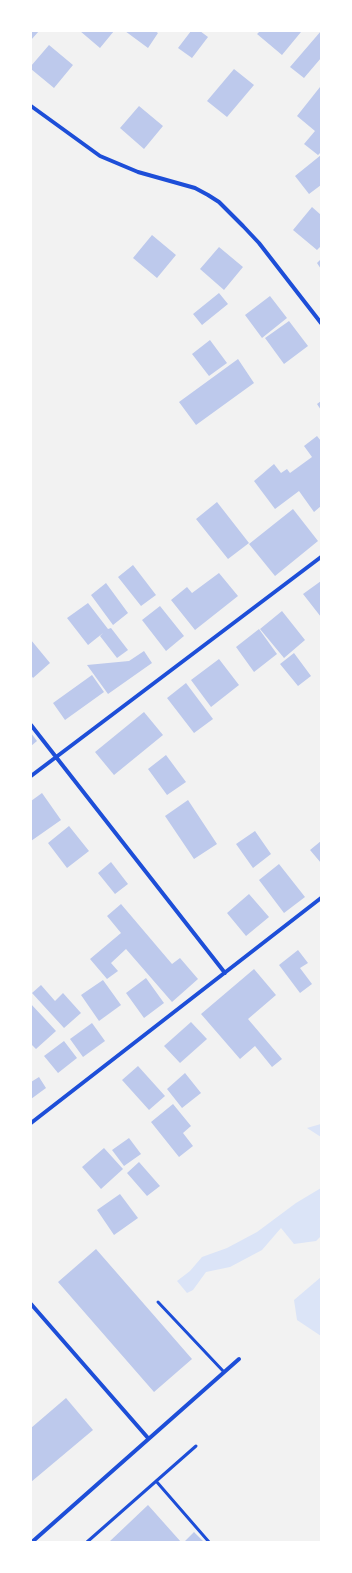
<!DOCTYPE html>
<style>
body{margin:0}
#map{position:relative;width:352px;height:1573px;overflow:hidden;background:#f2f2f2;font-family:"Alegreya Sans",sans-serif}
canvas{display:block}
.frame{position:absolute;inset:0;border:32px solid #fff;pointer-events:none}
</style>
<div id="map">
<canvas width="352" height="1573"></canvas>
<div class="frame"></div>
</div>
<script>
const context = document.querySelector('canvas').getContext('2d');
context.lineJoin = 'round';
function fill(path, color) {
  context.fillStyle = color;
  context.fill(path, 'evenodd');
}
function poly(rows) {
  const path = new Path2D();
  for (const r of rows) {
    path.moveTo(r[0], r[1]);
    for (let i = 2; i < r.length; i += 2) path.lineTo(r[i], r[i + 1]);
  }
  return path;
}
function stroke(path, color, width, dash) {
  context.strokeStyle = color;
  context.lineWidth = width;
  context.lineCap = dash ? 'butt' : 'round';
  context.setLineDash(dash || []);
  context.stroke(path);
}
const green = poly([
 [321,1124,321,1137,307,1128],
 [321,1188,321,1236,316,1241,294,1244,281,1228,262,1250,230,1267,206,1272,193,1290,187,1293,177,1281,190,1271,202,1257,227,1248,257,1232,296,1203],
 [321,1277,321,1336,297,1320,294,1300]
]);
const building = poly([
 [31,31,39,31,31,40],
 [80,31,114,31,100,48],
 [125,31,155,31,158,33,148,48],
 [191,31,200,31,208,37,192,58,178,48],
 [260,31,300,31,301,32,282,55,257,34],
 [321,31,321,58,304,78,290,67],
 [49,45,73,65,54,88,31,69,31,66],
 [234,69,254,85,227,117,207,101],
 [320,87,321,88,321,152,318,155,304,144,315,131,297,116],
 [139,106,163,126,144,149,120,128],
 [321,155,321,185,309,194,295,176],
 [312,207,321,215,321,246,317,250,293,230],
 [152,235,176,255,157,278,133,258],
 [219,247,243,267,224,290,200,269],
 [321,259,321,269,317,263],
 [219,293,228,304,202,325,193,314],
 [270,296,287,318,262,338,245,315],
 [289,321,308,346,284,364,265,338],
 [210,340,227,363,209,376,192,354],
 [238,359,254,383,196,425,179,402],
 [321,401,321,410,317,404],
 [317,436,321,441,321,506,314,512,299,491,275,509,254,481,274,464,281,473,287,469,290,473,312,457,304,446],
 [217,502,249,543,228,559,196,519],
 [293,509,318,541,275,576,249,544],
 [133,565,156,595,141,606,118,577],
 [219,573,238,596,195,630,171,600,187,587,192,593],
 [321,581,321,617,303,594],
 [106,583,128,613,113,625,91,595],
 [88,603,108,629,111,628,128,650,117,658,100,636,103,633,88,645,67,618],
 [160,606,184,636,166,651,142,620],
 [282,611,305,640,284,658,260,629],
 [259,629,277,654,254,672,236,647],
 [31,640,50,663,33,678,31,675],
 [144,651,152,663,108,694,87,665,129,661],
 [294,653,311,676,298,686,280,664],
 [219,659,239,685,211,707,191,680],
 [92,675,104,692,65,720,53,703],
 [186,683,213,719,194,733,167,698],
 [144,712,163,735,114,775,95,752],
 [31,733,37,741,31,746],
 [166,755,186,782,167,795,148,769],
 [42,793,61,820,31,841,31,801],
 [188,800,217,844,194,859,165,816],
 [69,826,89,851,67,868,48,843],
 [255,831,271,854,253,868,236,844],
 [321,841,321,863,310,850],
 [111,862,128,884,115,894,98,873],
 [279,864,305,897,284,913,259,880],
 [249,894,269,917,246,936,227,913],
 [121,904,172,964,180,958,198,979,172,1002,126,949,111,963,118,971,107,979,90,959,121,933,107,916],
 [298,950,308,963,300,968,312,984,300,993,279,965],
 [254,969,276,995,248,1019,282,1059,272,1067,255,1046,240,1059,201,1014],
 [146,978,164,1003,144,1018,126,993],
 [103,980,121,1005,99,1021,81,995],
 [41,985,55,1001,63,993,81,1013,64,1028,32,993],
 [31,1004,56,1031,36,1049,31,1044],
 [191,1022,207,1039,180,1063,164,1046],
 [92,1023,105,1041,83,1057,70,1039],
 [64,1041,77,1058,58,1073,44,1056],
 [138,1066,165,1096,149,1110,122,1080],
 [185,1073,201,1093,182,1108,167,1089],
 [39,1077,46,1088,31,1099,31,1082],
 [173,1104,191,1126,183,1133,193,1146,179,1157,151,1122],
 [129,1138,141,1154,124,1166,112,1150],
 [104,1148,123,1169,101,1189,82,1167],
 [139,1162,160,1186,147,1196,127,1173],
 [120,1194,138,1218,114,1235,97,1210],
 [96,1249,192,1359,154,1392,58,1282],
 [66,1398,93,1430,31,1482,31,1428],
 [148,1505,181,1542,109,1542],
 [194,1532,204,1542,184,1542]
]);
const service = poly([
 [158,1302,224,1372],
 [156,1481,209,1542],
 [87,1542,196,1446]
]);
const minor = poly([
 [31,106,100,156,138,172,195,188,208,195,219,202,243,226,259,243,321,323],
 [31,725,225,973],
 [31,776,321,557],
 [31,1123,321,898],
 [31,1304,148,1438],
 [32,1542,239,1359]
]);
fill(green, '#dbe4f7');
fill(building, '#bdc9ec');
stroke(service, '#1d4ed8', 3);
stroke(minor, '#1d4ed8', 4);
</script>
